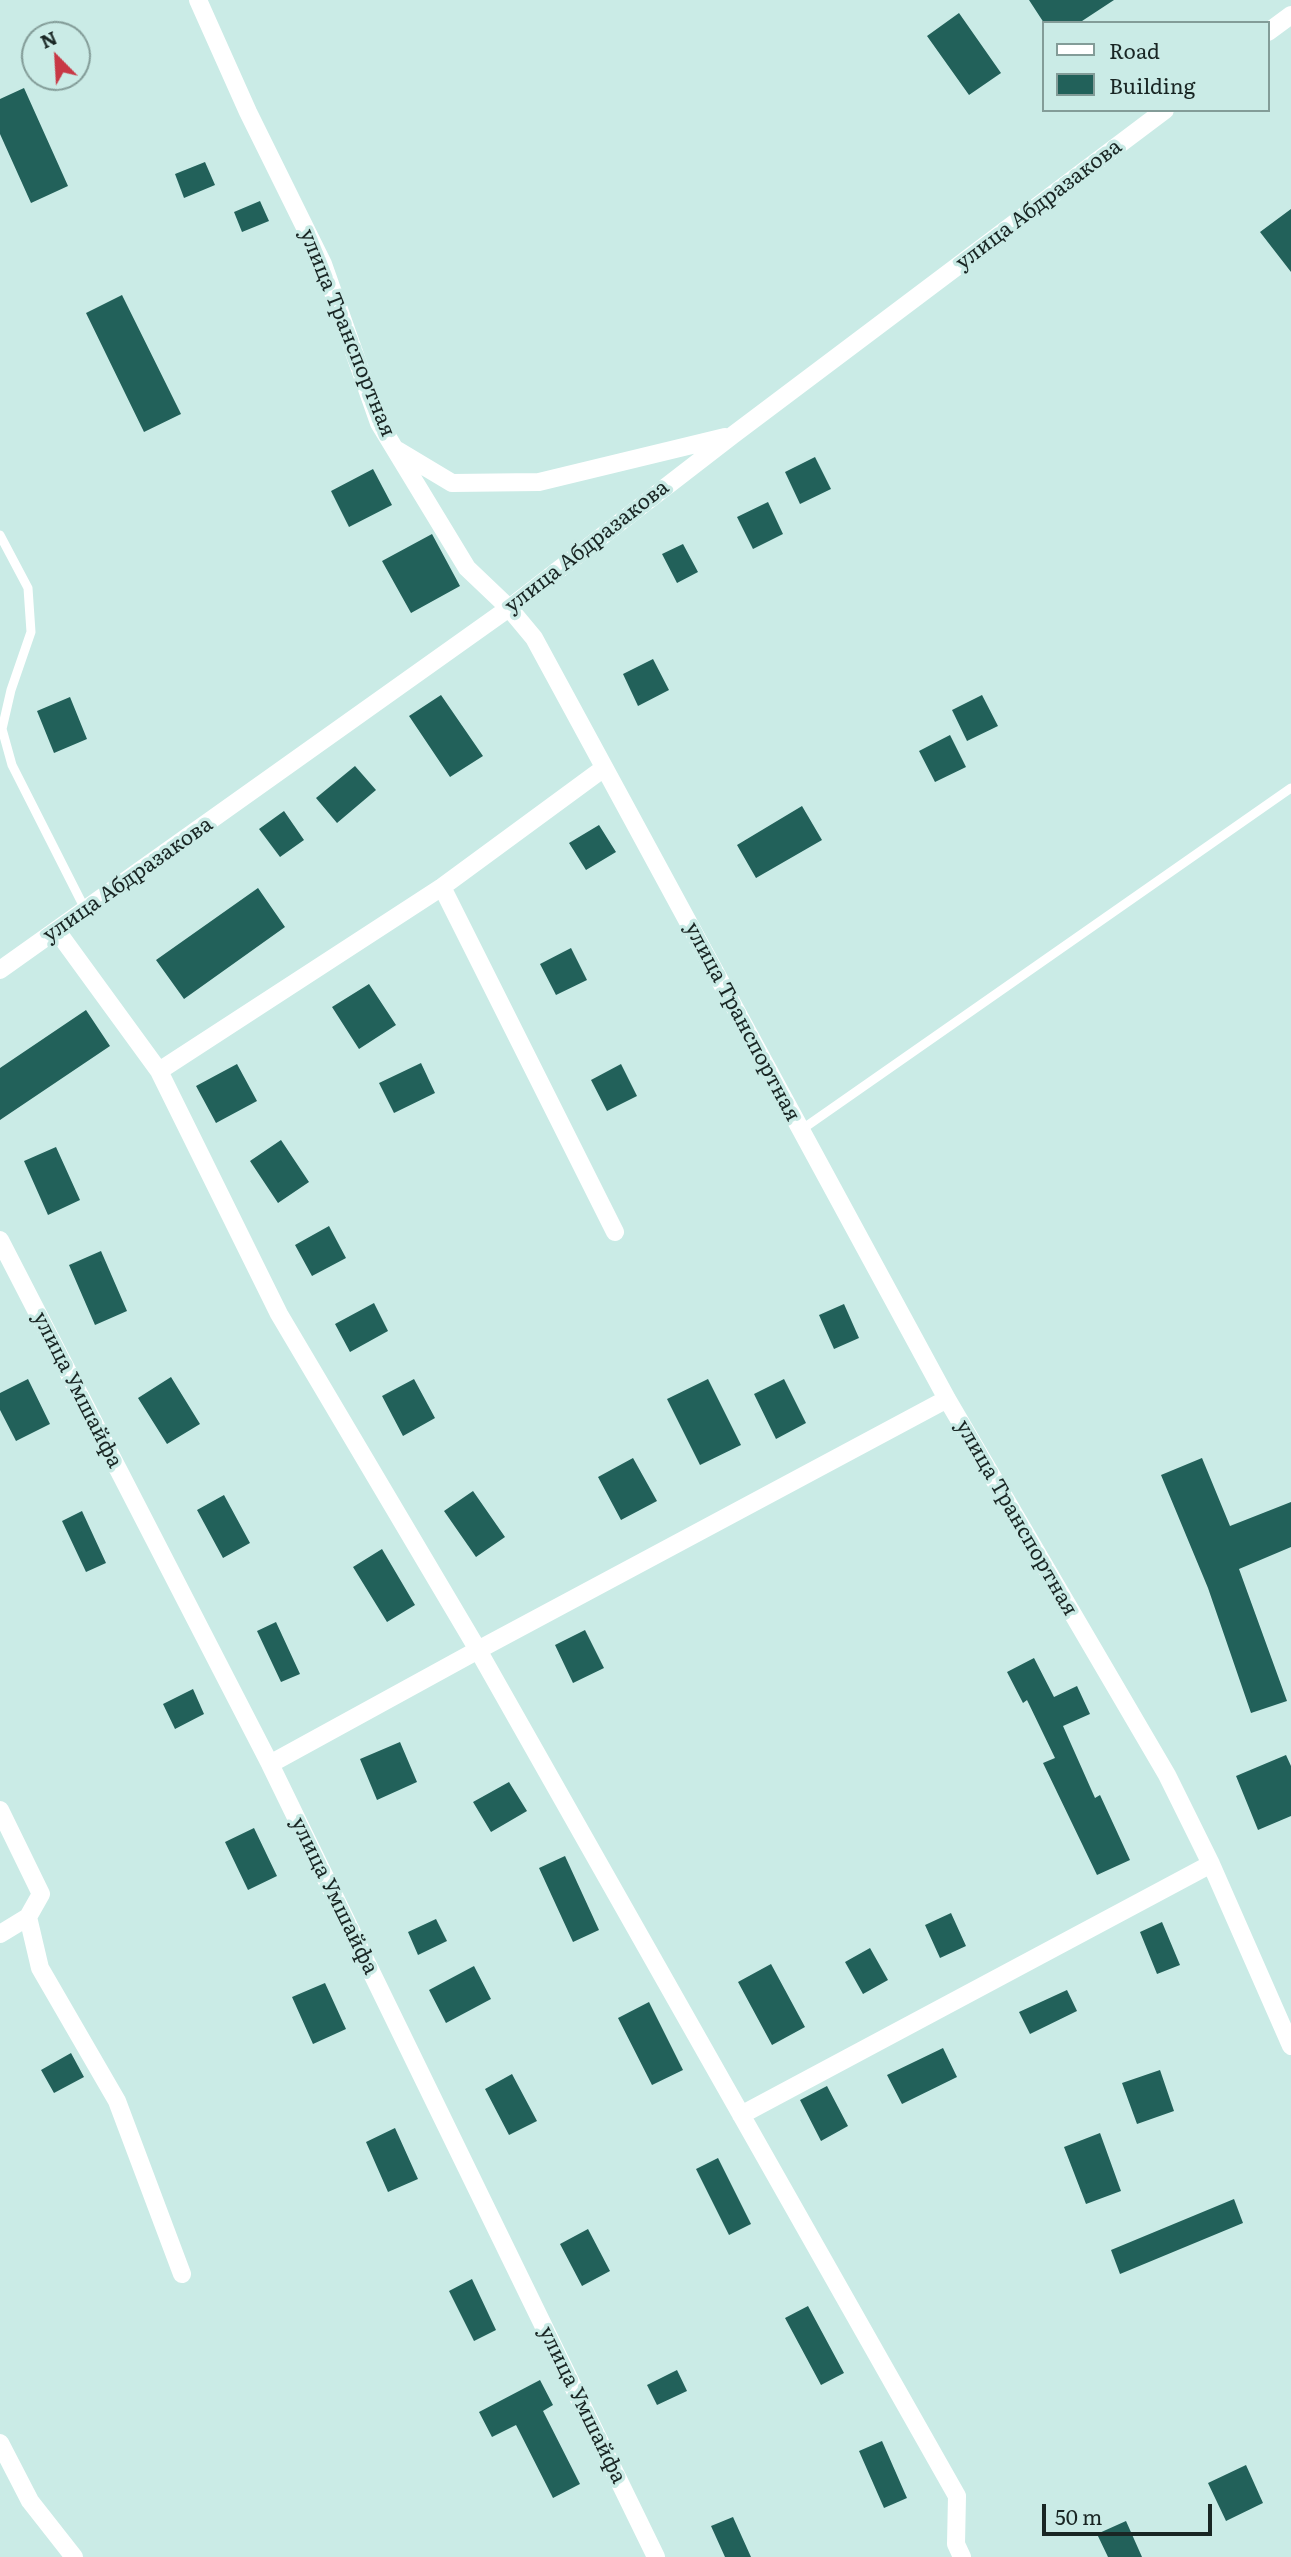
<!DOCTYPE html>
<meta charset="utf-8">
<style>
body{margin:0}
#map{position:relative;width:1291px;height:2557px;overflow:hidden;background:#caebe6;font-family:Literata,serif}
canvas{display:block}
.legend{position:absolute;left:1042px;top:21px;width:228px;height:91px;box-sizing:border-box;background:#caebe6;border:2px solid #839c98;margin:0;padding:9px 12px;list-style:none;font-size:21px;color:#192624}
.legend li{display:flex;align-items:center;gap:14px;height:35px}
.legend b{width:35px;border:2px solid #839c98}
.north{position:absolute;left:21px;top:21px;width:70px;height:70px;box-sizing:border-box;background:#caebe6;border:2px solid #839c98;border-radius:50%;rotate:336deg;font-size:19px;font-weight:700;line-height:28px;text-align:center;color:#192624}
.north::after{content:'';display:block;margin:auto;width:24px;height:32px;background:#c83845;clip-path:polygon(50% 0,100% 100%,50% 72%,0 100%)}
.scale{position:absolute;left:1042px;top:2504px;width:170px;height:32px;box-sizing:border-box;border:4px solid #192624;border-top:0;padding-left:9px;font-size:21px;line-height:24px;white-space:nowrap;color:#192624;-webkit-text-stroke:5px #caebe6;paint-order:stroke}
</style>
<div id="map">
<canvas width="1291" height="2557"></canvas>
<ul class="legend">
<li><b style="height:9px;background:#fff"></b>Road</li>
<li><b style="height:19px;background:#22615a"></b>Building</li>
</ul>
<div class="north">N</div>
<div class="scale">50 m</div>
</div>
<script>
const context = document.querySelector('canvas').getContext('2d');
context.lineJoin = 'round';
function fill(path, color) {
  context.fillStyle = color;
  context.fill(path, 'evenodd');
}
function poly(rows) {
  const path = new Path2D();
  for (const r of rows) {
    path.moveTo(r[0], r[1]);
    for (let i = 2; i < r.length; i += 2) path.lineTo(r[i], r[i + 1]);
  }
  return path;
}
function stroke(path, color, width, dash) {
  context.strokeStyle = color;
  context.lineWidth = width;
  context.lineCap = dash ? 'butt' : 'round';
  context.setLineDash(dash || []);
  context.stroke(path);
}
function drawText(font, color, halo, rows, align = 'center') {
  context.font = font + ' Literata,serif';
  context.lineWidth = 7;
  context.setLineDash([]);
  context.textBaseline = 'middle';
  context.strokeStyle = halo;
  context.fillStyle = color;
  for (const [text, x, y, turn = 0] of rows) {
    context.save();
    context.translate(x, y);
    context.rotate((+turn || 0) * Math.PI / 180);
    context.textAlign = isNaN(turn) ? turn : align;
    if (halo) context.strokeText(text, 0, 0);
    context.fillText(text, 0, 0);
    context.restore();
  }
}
const building = poly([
 [1029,0,1114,0,1079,23,1044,23],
 [959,13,1001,73,969,95,927,36],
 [24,88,68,186,31,203,0,134,0,99],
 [205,162,215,185,184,198,175,174],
 [260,201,269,221,242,232,234,212],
 [1291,209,1291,272,1260,232],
 [122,295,181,414,144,432,86,313],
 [815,457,831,489,800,504,785,472],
 [373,469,392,505,349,527,331,491],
 [768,502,783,534,753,549,737,517],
 [432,534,460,586,411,613,382,561],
 [683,544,698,572,677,583,662,554],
 [653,659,669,690,638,706,623,674],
 [441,695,483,756,450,777,409,716],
 [982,695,998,726,967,741,952,710],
 [70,697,87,739,54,753,37,711],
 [950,735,966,767,935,782,919,751],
 [355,766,376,790,337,823,316,798],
 [802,806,822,840,756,878,737,845],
 [284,811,304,840,280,857,259,829],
 [599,825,616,852,586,870,569,843],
 [258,888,285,927,184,999,156,960],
 [571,948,587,980,556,995,540,964],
 [369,984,396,1025,359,1049,332,1007],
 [86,1010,110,1046,0,1120,0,1068],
 [421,1063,435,1093,394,1113,379,1083],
 [237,1064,257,1101,216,1123,196,1086],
 [621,1064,637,1096,607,1111,591,1080],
 [281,1140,309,1182,278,1203,250,1161],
 [56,1147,80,1200,48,1215,24,1161],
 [329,1226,346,1258,312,1276,295,1245],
 [101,1251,127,1311,95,1325,69,1265],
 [374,1303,388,1331,350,1352,335,1324],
 [844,1304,859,1338,834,1349,819,1315],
 [171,1377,200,1424,167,1444,138,1398],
 [28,1379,50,1424,16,1441,0,1410,0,1393],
 [414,1379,435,1418,403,1436,382,1396],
 [708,1379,741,1445,700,1465,667,1399],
 [784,1379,806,1423,776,1439,754,1394],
 [633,1458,657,1501,621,1520,598,1477],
 [1202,1458,1230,1526,1291,1502,1291,1547,1239,1569,1287,1701,1251,1713,1208,1588,1161,1475],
 [473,1491,505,1537,476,1557,444,1511],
 [224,1495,250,1543,223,1558,197,1510],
 [82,1511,106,1563,86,1572,62,1521],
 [382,1549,415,1605,387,1622,353,1567],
 [276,1622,300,1674,281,1682,257,1631],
 [585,1630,604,1668,573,1683,555,1645],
 [1034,1658,1054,1697,1077,1686,1090,1714,1063,1726,1095,1798,1100,1795,1130,1860,1097,1875,1043,1763,1055,1758,1027,1700,1023,1703,1007,1672],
 [193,1689,204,1714,175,1729,163,1704],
 [400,1742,417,1782,377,1800,360,1759],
 [1286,1755,1291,1766,1291,1816,1258,1830,1236,1776],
 [509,1782,527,1811,491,1832,473,1802],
 [254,1828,277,1876,248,1890,225,1842],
 [565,1856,599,1930,573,1942,539,1868],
 [951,1913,966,1946,940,1958,925,1925],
 [436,1919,447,1941,418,1955,408,1932],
 [1162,1922,1180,1965,1157,1974,1140,1932],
 [870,1948,888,1980,863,1994,845,1962],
 [771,1964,805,2027,772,2045,738,1982],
 [474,1966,491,1999,446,2023,429,1990],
 [325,1983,346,2029,313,2044,292,1997],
 [1067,1990,1077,2011,1030,2034,1019,2012],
 [649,2002,683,2070,652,2085,618,2018],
 [943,2048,957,2077,902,2104,887,2075],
 [71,2053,84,2077,54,2093,41,2070],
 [1160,2070,1174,2111,1137,2124,1122,2083],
 [512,2074,537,2121,509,2135,485,2089],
 [827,2086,848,2126,821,2141,800,2100],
 [395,2128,418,2179,388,2192,366,2142],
 [1100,2133,1121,2191,1086,2204,1064,2147],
 [718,2158,751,2224,729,2235,696,2169],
 [1234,2199,1243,2223,1120,2274,1111,2250],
 [588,2229,610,2271,582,2286,560,2244],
 [472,2279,496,2330,474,2341,449,2291],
 [808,2306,844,2373,821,2385,785,2318],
 [677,2370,687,2391,657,2405,647,2385],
 [540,2380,553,2405,543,2411,580,2484,553,2498,516,2425,492,2437,479,2412],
 [882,2441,907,2498,884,2508,859,2451],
 [1246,2465,1263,2503,1226,2521,1208,2483],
 [733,2517,751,2557,725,2557,711,2526],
 [1126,2521,1142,2557,1108,2557,1097,2534]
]);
const lane = poly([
 [0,535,28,588,31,632,11,690,2,729,12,765,86,911],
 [801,1130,1291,788]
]);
const street = poly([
 [198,0,248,112,323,264,379,423,467,568,509,608,534,638,947,1399,1167,1775,1211,1864,1291,2046],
 [1268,32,1291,15],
 [397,450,452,483,539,482,725,437],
 [442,887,615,1232],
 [57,931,159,1071,279,1314,478,1650,957,2496,956,2544,962,2557],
 [0,970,509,608,733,435,1165,110],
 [159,1071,442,887,604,768],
 [0,1240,270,1764,656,2557],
 [270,1764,478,1650,947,1399],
 [0,1810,41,1894,28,1917,0,1934],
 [28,1917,40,1968,117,2101,182,2274],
 [741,2115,1211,1864],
 [0,2443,30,2501,74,2557]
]);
const streetNames = [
 ["улица Абдразакова",1039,205,-37],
 ["улица Транспортная",347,333,68],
 ["улица Абдразакова",587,547,-38],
 ["улица Абдразакова",128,880,-35],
 ["улица Транспортная",742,1022,62],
 ["улица Умшайфа",77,1390,63],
 ["улица Транспортная",1016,1518,60],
 ["улица Умшайфа",334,1896,64],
 ["улица Умшайфа",582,2405,64]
];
fill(building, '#22615a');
stroke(lane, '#fff', 9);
stroke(street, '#fff', 18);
drawText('21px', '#192624', '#caebe6', streetNames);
</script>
